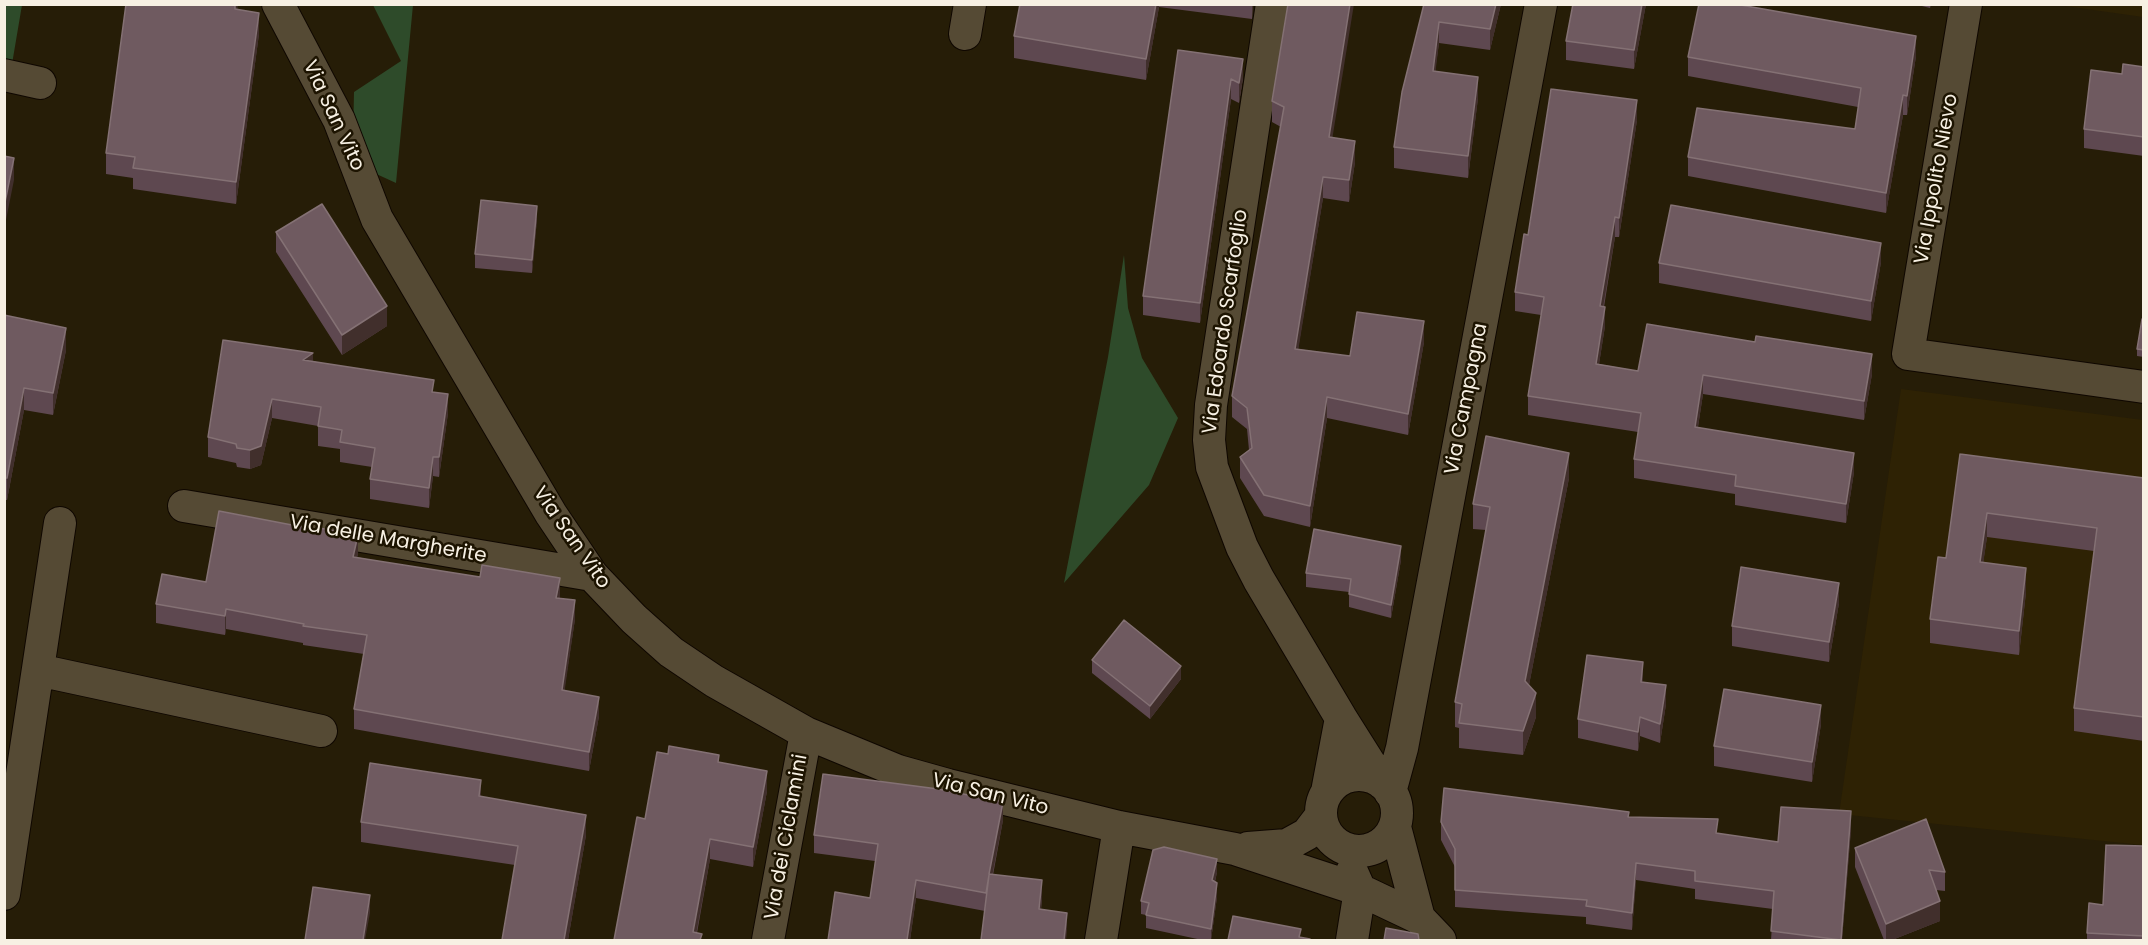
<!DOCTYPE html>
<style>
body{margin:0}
#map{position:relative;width:2148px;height:945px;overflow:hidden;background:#261d07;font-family:Poppins,sans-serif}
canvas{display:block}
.frame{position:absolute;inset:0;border:6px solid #f7f0e3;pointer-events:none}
</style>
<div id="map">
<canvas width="2148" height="945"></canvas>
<div class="frame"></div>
</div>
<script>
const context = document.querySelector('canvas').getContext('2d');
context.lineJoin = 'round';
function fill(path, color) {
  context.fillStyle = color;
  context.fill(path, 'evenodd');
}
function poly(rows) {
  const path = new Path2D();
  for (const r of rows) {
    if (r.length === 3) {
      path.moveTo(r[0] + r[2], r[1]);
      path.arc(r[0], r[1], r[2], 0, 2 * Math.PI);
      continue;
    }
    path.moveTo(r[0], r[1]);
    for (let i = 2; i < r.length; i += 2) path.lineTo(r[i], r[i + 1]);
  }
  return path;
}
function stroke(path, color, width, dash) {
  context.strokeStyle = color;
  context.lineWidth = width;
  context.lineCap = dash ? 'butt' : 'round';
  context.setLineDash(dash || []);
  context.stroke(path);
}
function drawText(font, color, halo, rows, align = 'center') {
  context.font = font + ' Poppins,sans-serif';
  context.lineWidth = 5;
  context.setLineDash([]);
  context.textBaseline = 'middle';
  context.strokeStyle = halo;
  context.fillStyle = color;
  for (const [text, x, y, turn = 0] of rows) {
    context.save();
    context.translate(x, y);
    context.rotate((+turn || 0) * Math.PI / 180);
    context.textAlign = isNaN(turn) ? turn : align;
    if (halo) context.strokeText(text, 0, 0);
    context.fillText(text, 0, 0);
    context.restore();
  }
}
const built = poly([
 [2058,5,2143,5,2143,17],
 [1901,389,2143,420,2143,845,1839,814]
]);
const green = poly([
 [4,5,22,5,12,64,5,62],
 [373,5,413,5,396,183,372,172,353,140,354,92,401,61],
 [1124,255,1128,308,1142,358,1178,418,1149,485,1064,583,1108,357]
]);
const minor = poly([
 [278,4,339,120,377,219,551,514,592,575,634,619,671,652,714,681,806,733,898,771,948,785,1119,827,1235,849,1360,890,1419,918,1440,940],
 [1272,4,1211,405,1209,440,1212,467,1242,547,1259,580,1341,718,1382,783],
 [1966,4,1908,354,2144,387],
 [965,34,970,4],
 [4,75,40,83],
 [184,506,592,575],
 [38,670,321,731],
 [1359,813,38],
 [1327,792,1341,718],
 [1390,792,1402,748,1541,4],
 [1395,827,1419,918],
 [1248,848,1287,845,1307,834,1320,817],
 [4,894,60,523],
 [768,940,806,733],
 [1101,940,1119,827],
 [1352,940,1360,890,1352,872]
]);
const wall = poly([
 [1020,4,1253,4,1252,19,1159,7,1146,80,1014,58,1014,36],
 [1288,4,1332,138,1355,162,1349,202,1323,198,1298,349,1350,356,1424,342,1408,435,1327,418,1310,527,1264,516,1240,478,1240,457,1249,450,1247,429,1232,417,1232,396,1281,127,1272,122,1272,101],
 [1424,4,1501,4,1490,50,1439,43,1435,71,1478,98,1468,178,1394,168,1394,147],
 [1646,4,1634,69,1566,60,1566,41],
 [1914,4,1931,4,1930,8],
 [238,10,259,34,236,204,133,189,133,178,106,174,106,153],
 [1178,50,1243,78,1239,103,1231,99,1200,323,1143,315,1143,296],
 [1916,56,1907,115,1903,115,1886,213,1688,176,1688,157,1855,129,1858,107,1688,76,1688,57],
 [2144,67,2144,156,2084,148,2084,129,2122,74],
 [1637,120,1619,237,1615,237,1604,307,1605,326,1599,364,1638,371,1872,374,1864,420,1703,394,1698,427,1854,472,1846,523,1735,505,1735,494,1634,478,1634,459,1638,432,1528,415,1528,396,1541,315,1515,311,1515,292,1528,235],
 [537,219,532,273,475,268,475,254],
 [276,232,387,326,342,355,276,252],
 [1881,262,1871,321,1659,283,1659,263],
 [4,315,66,350,53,415,24,410,7,500,4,500],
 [2144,320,2144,357,2137,356,2137,349],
 [313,361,434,392,448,413,439,477,433,476,429,508,370,499,370,479,372,467,340,462,340,449,318,446,318,426,272,418,261,465,250,469,237,467,236,463,208,457,208,437],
 [1960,454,2144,478,2144,741,2074,731,2074,708,2094,551,1987,537,1983,563,2026,592,2019,655,1930,643,1930,619,1946,558],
 [1569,478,1529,685,1536,717,1523,755,1459,748,1459,728,1455,727,1455,702,1486,530,1473,529,1473,504],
 [358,554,357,557,560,598,575,619,564,691,599,716,589,771,354,729,354,709,364,654,303,645,303,643,226,629,225,635,156,623,156,604,206,582],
 [1401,560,1391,618,1349,607,1349,592,1306,587,1306,573],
 [1839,603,1829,662,1732,646,1732,626],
 [1092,660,1181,679,1150,719,1092,673],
 [1643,682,1666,704,1660,743,1640,736,1638,751,1578,738,1578,719],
 [1821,724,1812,782,1714,766,1714,746],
 [719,762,767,791,753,867,710,859,697,933,702,940,614,940],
 [481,797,586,835,568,940,502,940,515,865,361,842,361,822],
 [1629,817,1718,834,1778,842,1851,829,1842,940,1771,940,1773,909,1695,899,1695,889,1636,880,1632,930,1586,924,1586,917,1455,907,1455,867,1441,840,1441,822],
 [1003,820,993,875,1042,898,1041,910,1067,931,985,911,916,898,910,940,828,940,870,898,875,861,814,853,814,835],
 [2144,846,2144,940,2087,940,2087,933,2103,905],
 [1855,848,1945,872,1945,891,1936,890,1940,921,1892,940,1884,940,1855,867],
 [1217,872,1215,882,1217,897,1211,940,1202,940,1146,928,1146,915,1141,914,1141,901]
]);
const shadedWall = poly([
 [235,4,238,4,235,31],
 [1156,4,1159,4,1159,7,1146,80,1146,59],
 [1252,4,1253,4,1252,19],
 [1350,4,1354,4,1329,159,1329,137],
 [1496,4,1501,4,1490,50,1490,29],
 [1642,4,1646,4,1634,69,1634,50],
 [259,13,259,34,236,204,236,182],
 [1439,22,1439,43,1433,92,1433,71],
 [1916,36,1916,56,1907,115,1907,96],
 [1243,59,1243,78,1239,103,1239,83],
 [1478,77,1478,98,1468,178,1468,156],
 [1231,79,1231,99,1200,323,1200,303],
 [1903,95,1903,115,1886,213,1886,193],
 [1637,100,1637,120,1619,237,1619,218],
 [1355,141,1355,162,1349,202,1349,180],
 [14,158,14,180,4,230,4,207],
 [1323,177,1323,198,1295,370,1295,349],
 [537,206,537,219,532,273,532,260],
 [1615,217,1615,237,1600,325,1600,306],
 [1881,243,1881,262,1871,321,1871,301],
 [387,306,387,326,342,355,342,335],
 [1605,307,1605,326,1596,383,1596,364],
 [1424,321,1424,342,1408,435,1408,414],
 [66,328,66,350,53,415,53,393],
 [313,353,313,373,303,360],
 [1872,354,1872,374,1864,420,1864,401],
 [1703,375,1703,394,1695,446,1695,427],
 [24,388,24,410,7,500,7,478],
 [448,394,448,413,439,477,439,457],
 [1327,397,1327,418,1310,527,1310,506],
 [272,399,272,418,261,465,250,469,250,450],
 [1569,453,1569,478,1525,706,1525,681],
 [1854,453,1854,472,1846,523,1846,504],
 [433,457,433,476,429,508,429,488],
 [1987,513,1987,537,1980,586,1980,562],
 [358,535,358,554,353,576,353,557],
 [1401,546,1401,560,1391,618,1391,605],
 [2026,568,2026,592,2019,655,2019,631],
 [560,578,560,597,556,617,556,598],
 [1839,583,1839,603,1829,662,1829,642],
 [575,600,575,619,562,709,562,690],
 [226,609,226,629,225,635,225,616],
 [1643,662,1643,681,1641,701,1641,682],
 [1181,666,1181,679,1150,719,1150,706],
 [1666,685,1666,704,1660,743,1660,724],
 [1536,693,1536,717,1523,755,1523,731],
 [599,697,599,716,589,771,589,752],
 [1821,705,1821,724,1812,782,1812,762],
 [1640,717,1640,736,1638,751,1638,732],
 [767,771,767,791,753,867,753,847],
 [481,780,481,799,479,796],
 [1003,802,1003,820,989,892,989,874],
 [1851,811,1851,829,1842,940,1841,940],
 [586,815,586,835,568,940,564,940],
 [710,839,710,859,695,940,693,932],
 [1217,859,1217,872,1212,894,1212,880],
 [1636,863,1636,880,1632,930,1632,913],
 [916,880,916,898,910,940,907,940],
 [1042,880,1042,898,1039,927,1039,909],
 [1217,883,1217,897,1211,940,1211,929],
 [370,895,370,913,365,940,363,940],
 [1940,901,1940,921,1892,940,1886,940,1886,924],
 [1067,913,1067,931,1066,940,1064,940]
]);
const building = poly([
 [126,4,235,4,235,9,259,13,236,182,133,168,135,157,106,153,126,4],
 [1020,4,1156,4,1146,59,1014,36,1020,4],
 [1288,4,1350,4,1329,137,1355,141,1349,180,1323,177,1295,349,1350,356,1357,312,1424,321,1408,414,1327,397,1310,506,1264,495,1240,457,1252,448,1247,408,1232,396,1284,107,1272,101,1288,4],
 [1424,4,1496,4,1490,29,1439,22,1433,71,1478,77,1468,156,1394,147,1402,92,1424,4],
 [1573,4,1642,4,1634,50,1566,41,1573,4],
 [1699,4,1735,4,1916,36,1907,96,1903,95,1886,193,1688,157,1697,108,1855,129,1861,88,1688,57,1699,4],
 [1178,50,1243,59,1239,83,1231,79,1200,303,1143,296,1178,50],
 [2123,64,2144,67,2144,137,2084,129,2091,70,2122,74,2123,64],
 [1551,89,1637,100,1619,218,1615,217,1600,306,1605,307,1596,364,1638,371,1647,324,1755,342,1756,336,1872,354,1864,401,1703,375,1695,427,1854,453,1846,504,1735,486,1736,475,1634,459,1641,413,1528,396,1544,297,1515,292,1524,234,1528,235,1551,89],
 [4,156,14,158,4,207,4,156],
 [481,200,537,206,532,260,475,254,481,200],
 [322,204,387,306,342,335,276,232,322,204],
 [1671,205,1881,243,1871,301,1659,263,1671,205],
 [4,315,66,328,53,393,24,388,7,478,4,478,4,315],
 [2142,319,2144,320,2144,350,2137,349,2142,319],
 [223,340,313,353,303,360,434,380,432,392,448,394,439,457,433,457,429,488,370,479,375,448,340,442,342,430,318,426,321,407,272,399,261,446,250,450,237,448,236,444,208,437,223,340],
 [1486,436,1569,453,1525,681,1536,693,1523,731,1459,723,1462,704,1455,702,1490,507,1473,504,1486,436],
 [1960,454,2144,478,2144,717,2074,708,2097,528,1987,513,1980,562,2026,568,2019,631,1930,619,1938,557,1946,558,1960,454],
 [219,511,318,530,319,528,358,535,353,557,480,577,482,565,560,578,556,598,575,600,562,690,599,697,589,752,354,709,367,635,303,626,304,624,226,609,225,616,156,604,162,574,206,582,219,511],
 [1314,529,1401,546,1391,605,1349,594,1351,579,1306,573,1314,529],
 [1741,567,1839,583,1829,642,1732,626,1741,567],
 [1124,620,1181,666,1150,706,1092,660,1124,620],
 [1587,655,1643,662,1641,682,1666,685,1660,724,1640,717,1638,732,1578,719,1587,655],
 [1724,689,1821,705,1812,762,1714,746,1724,689],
 [669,746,719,755,718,762,767,771,753,847,710,839,693,932,702,934,700,940,614,940,637,817,645,819,657,752,668,754,669,746],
 [370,763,481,780,479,796,586,815,564,940,502,940,518,846,361,822,370,763],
 [823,774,938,789,1003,802,989,874,1042,880,1039,909,1067,913,1064,940,981,940,989,875,986,893,916,880,907,940,828,940,835,892,870,898,878,844,814,835,823,774],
 [1444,788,1629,812,1628,817,1718,819,1716,833,1778,842,1781,807,1851,811,1841,940,1771,931,1774,891,1695,881,1695,871,1636,863,1632,913,1586,906,1587,900,1455,890,1455,849,1441,822,1444,788],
 [1926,819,1945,872,1929,870,1940,901,1886,924,1855,848,1926,819],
 [2106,845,2144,846,2144,936,2087,933,2089,903,2103,905,2106,845],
 [1164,847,1217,859,1212,880,1217,883,1211,929,1146,915,1149,903,1141,901,1153,850,1164,847],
 [313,887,370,895,363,940,305,940,313,887],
 [1233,916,1301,929,1299,937,1310,939,1310,940,1228,940,1233,916],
 [1386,928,1418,934,1419,940,1384,940,1386,928]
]);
const streetNames = [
 ["Via San Vito",333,116,65],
 ["Via Ippolito Nievo",1937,179,-80],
 ["Via Edoardo Scarfoglio",1226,322,-82],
 ["Via Campagna",1467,399,-79],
 ["Via San Vito",571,538,55],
 ["Via delle Margherite",388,540,10],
 ["Via San Vito",990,795,14],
 ["Via dei Ciclamini",787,837,-80]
];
fill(built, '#2e2204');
fill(green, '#2e4b2a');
stroke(minor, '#0f0700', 34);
stroke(minor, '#554a34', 32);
fill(wall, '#5e4850');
fill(shadedWall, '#412f2c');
fill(building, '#6f5a60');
stroke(building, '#847174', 1.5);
drawText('20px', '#f7f0e3', '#1d1401', streetNames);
</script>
